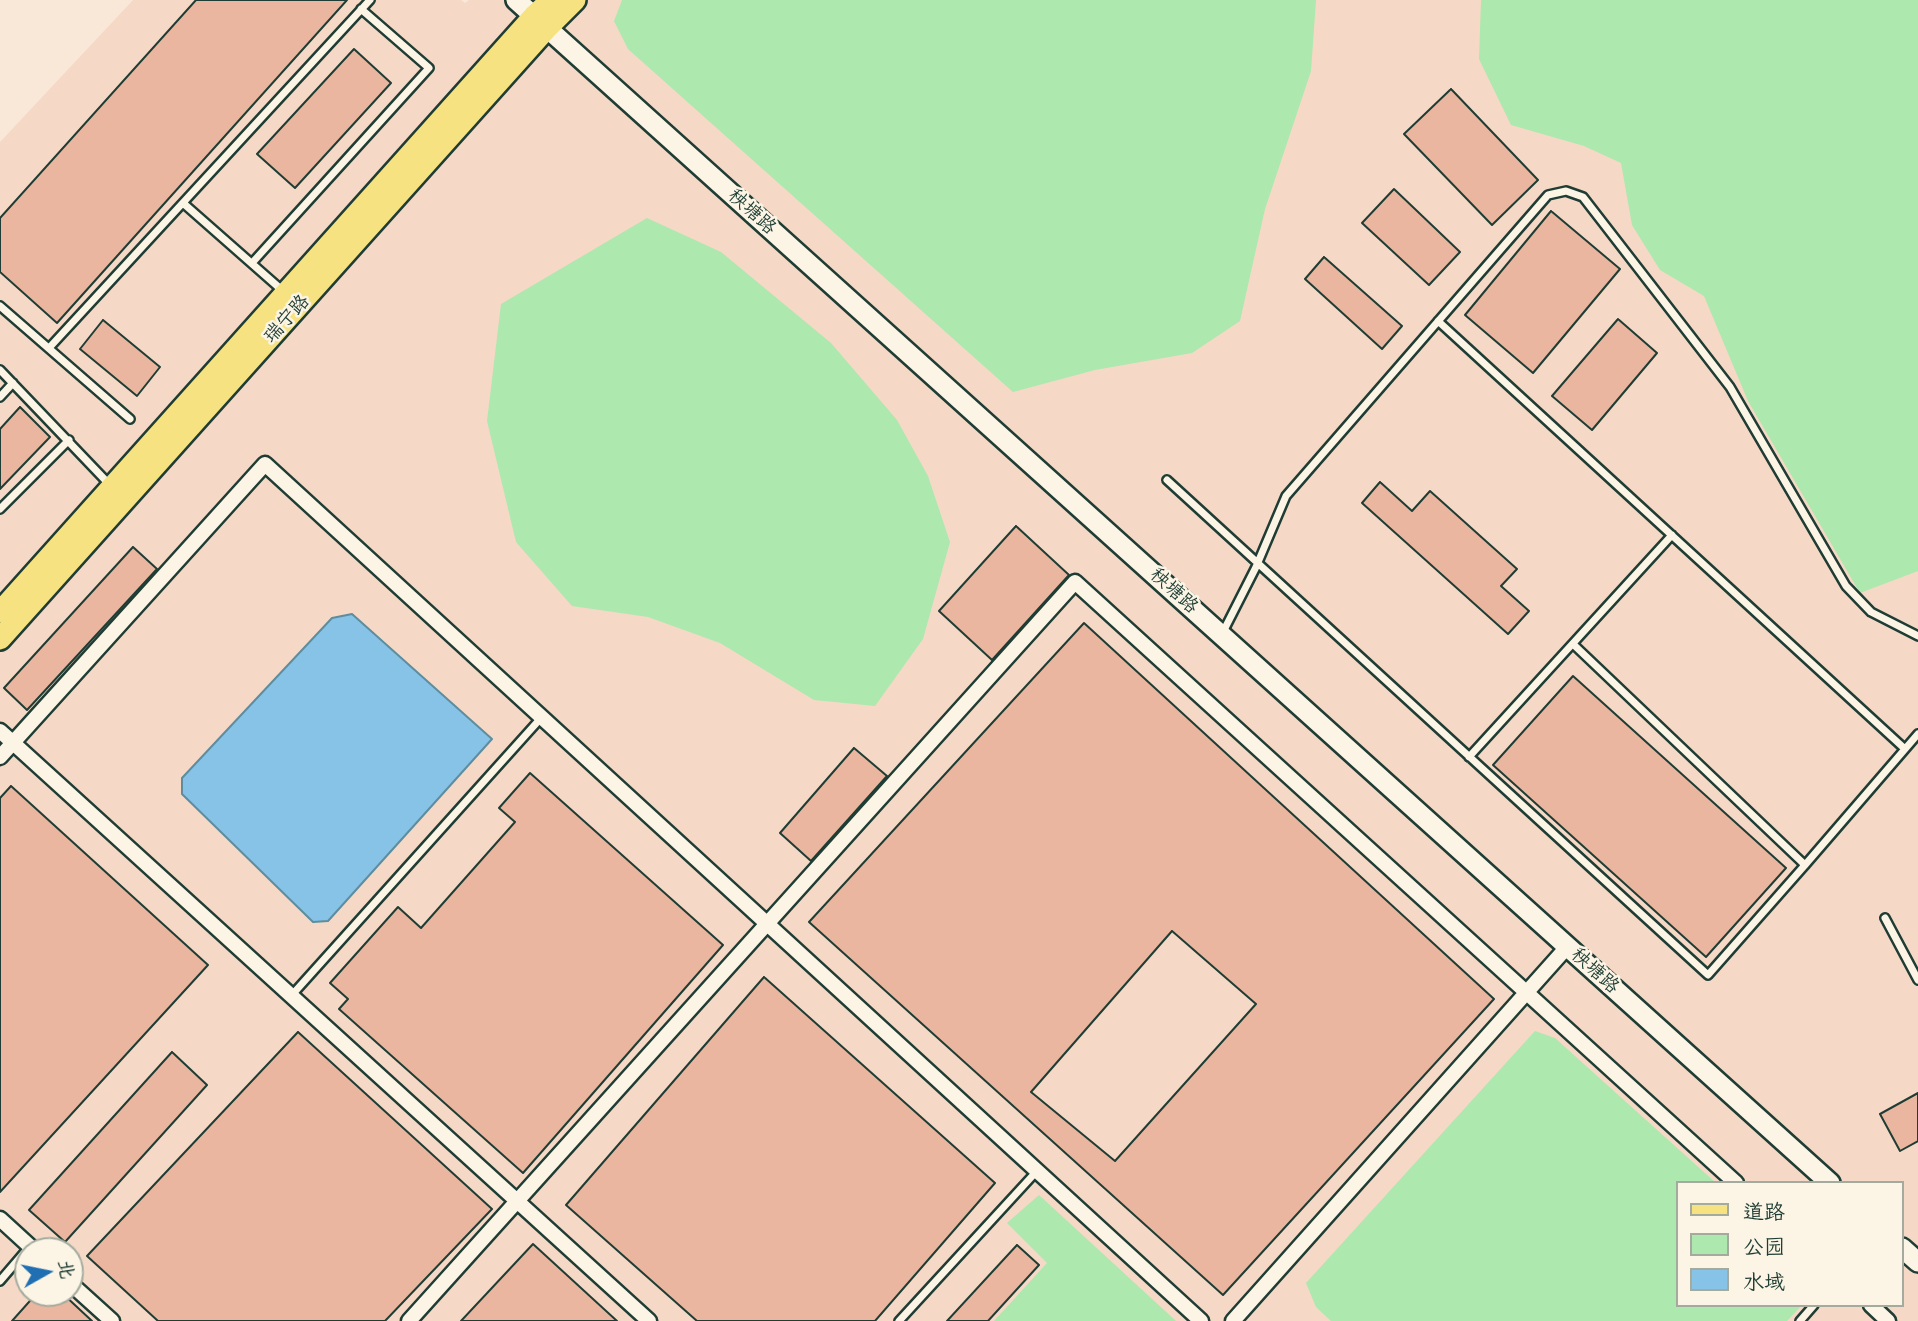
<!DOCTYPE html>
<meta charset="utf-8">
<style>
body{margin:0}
#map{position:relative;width:1918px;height:1321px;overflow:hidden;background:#f9e8d7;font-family:"Playpen Sans","LXGW WenKai TC",sans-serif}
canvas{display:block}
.legend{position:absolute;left:1676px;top:1181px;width:228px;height:126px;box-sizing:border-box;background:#fcf5e5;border:2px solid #a4ab9e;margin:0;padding:9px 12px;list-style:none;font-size:21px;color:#1f3d34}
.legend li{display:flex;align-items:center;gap:14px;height:35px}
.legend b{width:35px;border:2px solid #a4ab9e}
.north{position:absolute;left:14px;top:1237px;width:70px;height:70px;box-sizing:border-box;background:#fcf5e5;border:2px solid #a4ab9e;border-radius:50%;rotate:81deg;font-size:19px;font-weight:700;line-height:28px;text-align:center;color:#1f3d34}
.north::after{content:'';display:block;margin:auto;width:24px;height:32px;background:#1f6fb2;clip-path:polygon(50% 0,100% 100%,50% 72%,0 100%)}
</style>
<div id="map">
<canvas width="1918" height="1321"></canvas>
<ul class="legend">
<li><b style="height:9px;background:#f7e281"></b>道路</li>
<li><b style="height:19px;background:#ade8ae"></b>公园</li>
<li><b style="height:19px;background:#87c2e7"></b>水域</li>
</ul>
<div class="north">北</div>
</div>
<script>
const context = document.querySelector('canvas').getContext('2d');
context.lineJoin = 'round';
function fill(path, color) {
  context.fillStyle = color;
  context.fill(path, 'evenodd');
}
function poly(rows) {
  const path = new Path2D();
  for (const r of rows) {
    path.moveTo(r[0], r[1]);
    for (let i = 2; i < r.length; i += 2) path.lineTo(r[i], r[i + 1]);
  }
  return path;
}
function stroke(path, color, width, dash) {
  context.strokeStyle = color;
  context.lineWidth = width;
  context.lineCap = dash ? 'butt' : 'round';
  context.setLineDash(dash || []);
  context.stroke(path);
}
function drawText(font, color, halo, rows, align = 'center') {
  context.font = font + ' "Playpen Sans","LXGW WenKai TC",sans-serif';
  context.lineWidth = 5;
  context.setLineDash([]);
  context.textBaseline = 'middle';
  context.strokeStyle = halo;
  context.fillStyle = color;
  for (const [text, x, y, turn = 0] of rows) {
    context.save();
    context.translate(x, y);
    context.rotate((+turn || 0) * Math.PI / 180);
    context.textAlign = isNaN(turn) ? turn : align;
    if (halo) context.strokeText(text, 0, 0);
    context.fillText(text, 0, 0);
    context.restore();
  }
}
const built = poly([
 [133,0,461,0,465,3,469,0,1918,0,1918,1321,0,1321,0,142],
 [1678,1183,1902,1183,1902,1305,1678,1305],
 [28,1251,70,1251,70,1293,28,1293]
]);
const green = poly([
 [622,0,1316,0,1311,71,1265,209,1240,321,1192,353,1095,370,1013,392,628,49,614,21],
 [1481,0,1918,0,1918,571,1860,593,1748,401,1704,296,1660,270,1632,225,1621,163,1584,146,1511,125,1479,59],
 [647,218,721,252,831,343,897,420,928,476,950,542,923,639,875,706,814,700,720,643,648,617,572,606,516,542,487,421,501,304],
 [1535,1031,1555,1038,1716,1183,1678,1183,1678,1305,1802,1305,1787,1321,1331,1321,1316,1307,1306,1283],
 [1039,1195,1176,1321,994,1321,1047,1263,1007,1223]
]);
const water = poly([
 [352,614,492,739,328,921,313,922,182,794,182,778,332,618,352,614]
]);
const building = poly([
 [196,0,347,0,57,323,0,272,0,218,196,0],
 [354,49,391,83,295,188,257,154,354,49],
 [1451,89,1538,180,1492,225,1404,134,1451,89],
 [1394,189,1460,252,1429,285,1362,223,1394,189],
 [1551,211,1620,269,1533,373,1465,315,1551,211],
 [1324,257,1402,326,1382,349,1305,279,1324,257],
 [1618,319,1657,353,1592,430,1552,396,1618,319],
 [103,320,160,367,137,396,80,349,103,320],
 [20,407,50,437,0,489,0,429,20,407],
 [1380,482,1412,511,1430,491,1517,569,1501,586,1529,611,1508,634,1362,503,1380,482],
 [1016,526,1069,575,992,660,939,611,1016,526],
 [133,547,157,569,27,710,4,688,133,547],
 [1084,623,1494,999,1223,1295,809,922,1084,623],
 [1172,931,1256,1004,1115,1161,1031,1092,1172,931],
 [1573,676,1786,868,1706,957,1493,765,1573,676],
 [854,748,887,776,811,861,780,833,854,748],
 [530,773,723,945,523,1173,339,1009,348,999,330,983,398,907,421,928,515,822,499,808,530,773],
 [11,786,208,965,0,1192,0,798,11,786],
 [764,977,995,1183,875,1321,697,1321,566,1205,764,977],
 [298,1032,492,1209,385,1321,158,1321,87,1256,298,1032],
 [172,1052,207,1085,65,1242,29,1210,172,1052],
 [1918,1093,1918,1141,1900,1151,1880,1114,1918,1093],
 [533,1244,617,1321,461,1321,533,1244],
 [1017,1245,1039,1265,988,1321,947,1321,1017,1245],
 [37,1293,62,1293,92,1321,12,1321,37,1293]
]);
const lane = poly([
 [183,203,283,291],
 [252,263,429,68,361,9],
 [0,306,130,419],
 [1438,321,1905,749],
 [49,348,370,0],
 [0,370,109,484],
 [0,397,13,383],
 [1167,480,1708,975,1805,865],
 [0,509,69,440],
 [1222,634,1256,567,1286,496,1548,195,1566,191,1583,197,1730,387,1846,586,1871,612,1918,636],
 [1574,645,1805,865,1918,734],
 [1469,757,1672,535],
 [1885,918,1918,980],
 [291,996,541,718],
 [0,1281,30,1246],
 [899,1321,1036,1172],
 [1800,1321,1814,1305]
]);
const street = poly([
 [0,731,649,1321],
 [0,757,265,464,1201,1321],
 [0,1219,35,1251],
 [70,1283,112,1321],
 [1871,1305,1888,1321],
 [409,1321,1075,582,1736,1183],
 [1233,1321,1568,946]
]);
const secondary = poly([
 [516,0,1830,1183],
 [1902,1248,1918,1262]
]);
const primary = poly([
 [0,612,534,16,551,0],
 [0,639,547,28,575,0]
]);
const streetNames = [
 ["秧塘路",752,212,42],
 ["瑞宁路",287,319,-48],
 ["秧塘路",1174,591,42],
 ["秧塘路",1595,971,42]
];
fill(built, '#f5d9c6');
fill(green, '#ade8ae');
fill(water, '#87c2e7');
stroke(water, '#5d8d9f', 2);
fill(building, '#ebb69f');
stroke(building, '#1f3d34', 2);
stroke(lane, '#1f3d34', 12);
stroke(street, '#1f3d34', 19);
stroke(secondary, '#1f3d34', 24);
stroke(primary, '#1f3d34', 26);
stroke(lane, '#fcf5e5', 7);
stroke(street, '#fcf5e5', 14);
stroke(secondary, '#fcf5e5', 19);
stroke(primary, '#f7e281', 21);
drawText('19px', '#1f3d34', '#fcf5e5', streetNames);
</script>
